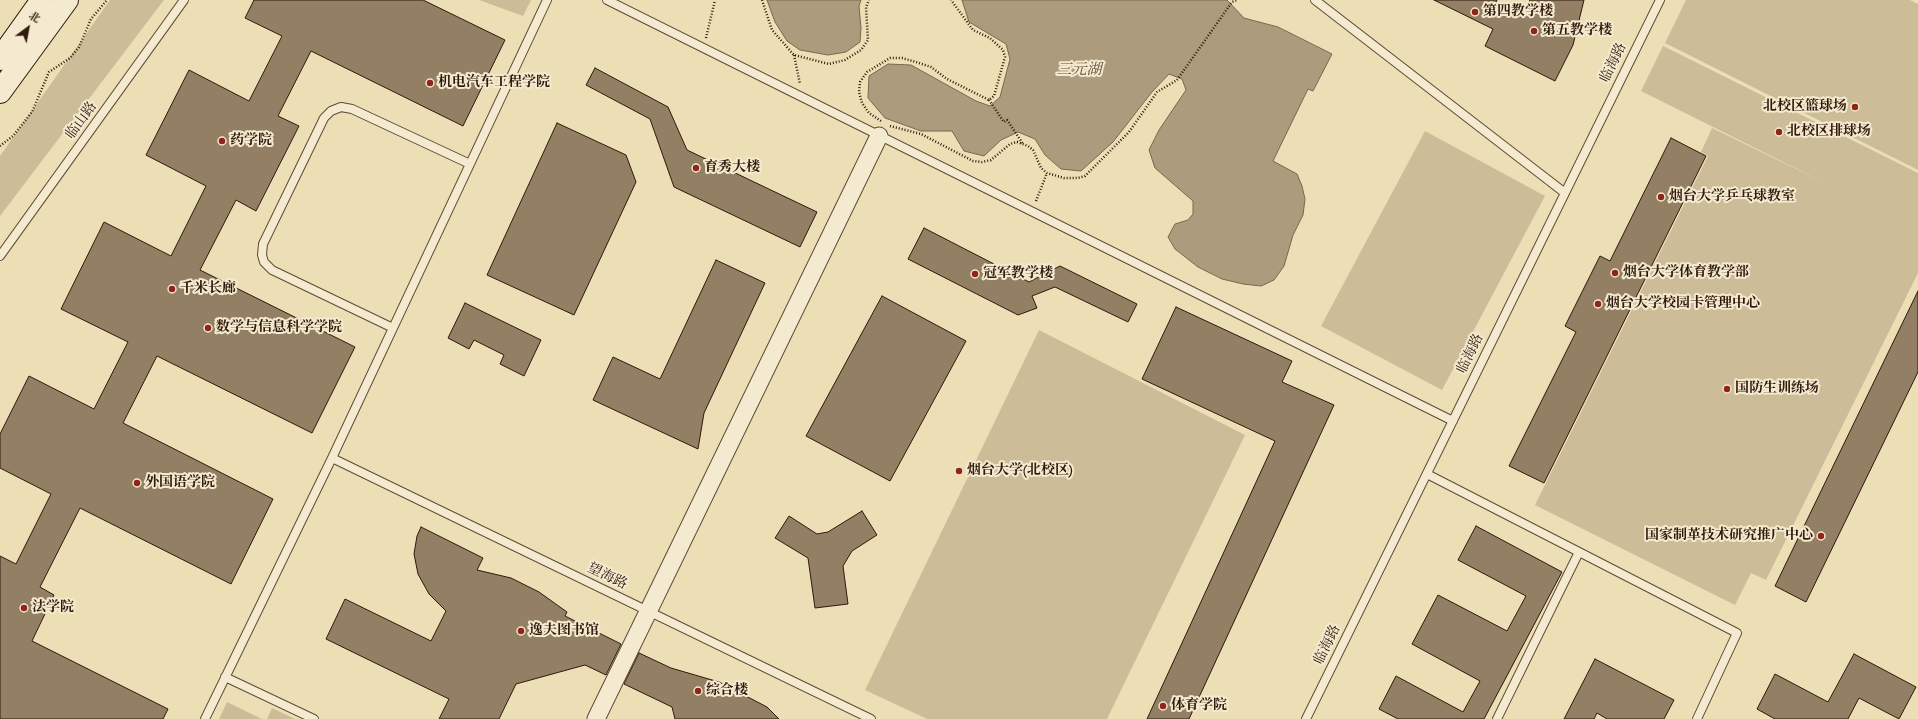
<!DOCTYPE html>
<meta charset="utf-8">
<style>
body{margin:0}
#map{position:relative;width:1918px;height:719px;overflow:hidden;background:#ecdfb5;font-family:"IM FELL Double Pica","Noto Serif SC",serif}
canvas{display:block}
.north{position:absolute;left:8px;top:8px;width:40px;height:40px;-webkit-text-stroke:3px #f3eacf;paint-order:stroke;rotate:32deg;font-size:11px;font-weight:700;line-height:16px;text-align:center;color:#30180c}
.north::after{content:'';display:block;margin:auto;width:14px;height:18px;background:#30180c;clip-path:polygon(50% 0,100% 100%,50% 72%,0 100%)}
</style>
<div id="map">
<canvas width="1918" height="719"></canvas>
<div class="north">北</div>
</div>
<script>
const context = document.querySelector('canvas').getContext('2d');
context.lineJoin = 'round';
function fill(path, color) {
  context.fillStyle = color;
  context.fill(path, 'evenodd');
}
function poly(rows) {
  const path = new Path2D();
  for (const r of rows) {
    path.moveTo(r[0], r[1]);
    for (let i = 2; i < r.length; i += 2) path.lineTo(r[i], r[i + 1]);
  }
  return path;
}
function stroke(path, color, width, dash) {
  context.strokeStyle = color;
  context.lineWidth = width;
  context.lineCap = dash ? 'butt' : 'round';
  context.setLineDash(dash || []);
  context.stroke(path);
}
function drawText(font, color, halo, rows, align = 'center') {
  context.font = font + ' "IM FELL Double Pica","Noto Serif SC",serif';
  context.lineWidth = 4;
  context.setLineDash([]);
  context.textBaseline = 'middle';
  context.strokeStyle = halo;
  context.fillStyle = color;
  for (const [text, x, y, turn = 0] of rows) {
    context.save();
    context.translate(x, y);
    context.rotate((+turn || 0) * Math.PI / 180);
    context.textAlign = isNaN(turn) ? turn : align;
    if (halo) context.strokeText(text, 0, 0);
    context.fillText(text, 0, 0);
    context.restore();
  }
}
const green = poly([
 [110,0,164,0,0,216,0,156],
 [479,0,531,0,523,16],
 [1686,0,1910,0,1918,4,1918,170,1665,43],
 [1663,46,1918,173,1918,273,1766,580,1751,573,1735,605,1535,505,1708,156,1701,152,1712,128,1829,185,1641,91],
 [1425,131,1545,196,1442,390,1321,326],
 [1039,330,1245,435,1107,719,927,719,865,690],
 [227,702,262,719,219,719],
 [272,708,295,719,267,719]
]);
const water = poly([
 [767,0,861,0,859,6,861,28,860,42,846,52,828,55,800,50,787,41,775,22,767,0],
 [962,0,1227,0,1244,18,1278,27,1332,54,1313,91,1308,89,1273,161,1297,174,1302,186,1305,199,1303,215,1293,235,1284,266,1274,280,1261,286,1243,284,1222,279,1198,267,1175,249,1168,237,1175,224,1188,220,1193,214,1193,201,1155,168,1149,150,1159,130,1186,90,1182,79,1169,74,1152,92,1113,142,1081,171,1061,169,1045,155,1035,139,1018,132,1001,140,984,156,964,151,952,131,921,131,885,118,868,98,869,76,888,64,911,65,976,101,990,106,1000,97,1010,59,1006,44,969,22,962,0]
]);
const building = poly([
 [254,0,423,0,505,40,463,126,311,51,278,116,299,126,256,211,236,200,200,270,355,347,312,433,157,356,123,423,273,499,231,584,80,508,40,587,54,595,32,641,168,709,163,719,0,719,0,556,16,564,51,494,0,468,0,434,29,376,94,409,128,342,61,309,104,222,171,256,206,186,146,155,189,70,249,101,282,36,245,18,254,0],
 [1434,0,1497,0,1495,4,1521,17,1530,0,1584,0,1573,45,1555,81,1485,46,1493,29,1434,0],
 [595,68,668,107,687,150,817,212,800,247,674,187,650,119,586,85,595,68],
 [557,123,626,155,636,182,574,315,487,275,557,123],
 [1671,138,1706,156,1544,483,1509,466,1576,332,1565,326,1600,256,1610,261,1671,138],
 [924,228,1029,282,1060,266,1137,304,1128,322,1055,287,1032,296,1037,308,1018,315,908,259,924,228],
 [716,260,765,283,704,413,698,449,593,400,613,357,660,379,716,260],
 [1918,291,1918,372,1806,602,1775,586,1918,291],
 [882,296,966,341,890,481,806,436,882,296],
 [465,303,541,340,524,376,500,364,504,355,474,340,469,349,448,338,465,303],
 [1176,307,1292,361,1282,382,1334,405,1189,719,1147,719,1275,441,1142,379,1176,307],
 [862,511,877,535,852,551,843,566,848,604,815,608,808,558,775,538,789,516,817,534,828,532,862,511],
 [1476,526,1562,572,1484,719,1398,719,1379,709,1396,676,1463,712,1480,681,1412,644,1438,595,1507,631,1526,596,1458,560,1476,526],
 [421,527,483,558,477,570,511,578,539,592,567,612,565,616,621,644,606,675,585,665,516,684,499,719,439,719,449,699,326,639,345,599,431,641,446,611,429,594,418,574,414,554,417,536,421,527],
 [639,653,671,668,719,682,767,707,779,719,675,719,672,707,624,684,639,653],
 [1854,654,1916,687,1899,719,1859,698,1848,719,1775,719,1757,709,1775,674,1828,702,1854,654],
 [1595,659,1674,700,1664,719,1607,719,1597,713,1594,719,1564,719,1595,659]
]);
const path = poly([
 [762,0,772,30,794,55,829,64,845,60,861,50,868,40,866,7,869,0],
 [706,38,715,0],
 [794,55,800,84],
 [989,100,1004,122,1007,120,1023,144],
 [881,121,869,113,862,103,859,92,860,82,867,72,890,58,902,58,916,62,931,67,947,79,989,100,994,96,1005,57,1003,50,990,38,973,30,951,0],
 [890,126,921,134,973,161,982,162,991,160,1010,144,1017,142,1028,146,1033,150,1041,168,1047,173,1064,178,1078,178,1085,176,1129,132,1157,92,1177,80,1232,2,1237,0],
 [0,146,13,136,32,112,49,72,70,58,79,47,91,19,107,0],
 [1036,201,1047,173]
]);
const lane = poly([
 [607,0,1453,421],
 [1315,0,1565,193],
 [0,256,184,0],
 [393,328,272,270,264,262,262,255,263,244,324,118,331,111,341,107,352,109,470,164],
 [332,458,871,719],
 [1427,474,1737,633,1697,719],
 [225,677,314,719],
 [205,719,332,458,547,0],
 [1306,719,1660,0],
 [1497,719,1579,552]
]);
const street = poly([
 [596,719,879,136]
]);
const secondary = poly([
 [0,59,42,0],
 [0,92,67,0]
]);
const markers = [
 [1475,12,4,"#8f2418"],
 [1534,31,4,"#8f2418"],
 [430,83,4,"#8f2418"],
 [1855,107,4,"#8f2418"],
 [1779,132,4,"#8f2418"],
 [222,141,4,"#8f2418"],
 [696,168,4,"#8f2418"],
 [1661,197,4,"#8f2418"],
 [1615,273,4,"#8f2418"],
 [975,274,4,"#8f2418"],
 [172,289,4,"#8f2418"],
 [1598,304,4,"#8f2418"],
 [208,328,4,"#8f2418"],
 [1727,389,4,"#8f2418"],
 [959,471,4,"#8f2418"],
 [137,483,4,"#8f2418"],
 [1821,536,4,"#8f2418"],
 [24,608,4,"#8f2418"],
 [521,631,4,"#8f2418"],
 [698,691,4,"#8f2418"],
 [1163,706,4,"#8f2418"]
];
const poiNames = [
 ["第四教学楼",1483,12],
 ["第五教学楼",1542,31],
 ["机电汽车工程学院",438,83],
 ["北校区篮球场",1847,107,"right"],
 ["北校区排球场",1787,132],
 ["药学院",230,141],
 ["育秀大楼",704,168],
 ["烟台大学乒乓球教室",1669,197],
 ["烟台大学体育教学部",1623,273],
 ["冠军教学楼",983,274],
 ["千米长廊",180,289],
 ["烟台大学校园卡管理中心",1606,304],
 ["数学与信息科学学院",216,328],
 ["国防生训练场",1735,389],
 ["烟台大学(北校区)",967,471],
 ["外国语学院",145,483],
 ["国家制革技术研究推广中心",1813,536,"right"],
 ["法学院",32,608],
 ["逸夫图书馆",529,631],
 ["综合楼",706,691],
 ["体育学院",1171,706]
];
const streetNames = [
 ["临海路",1614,63,-64],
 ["临山路",82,121,-54],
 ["临海路",1471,354,-64],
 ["望海路",607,577,26],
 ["临海路",1328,645,-64]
];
const waterNames = [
 ["三元湖",1079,71]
];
fill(green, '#ccbd98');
fill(water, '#ac9b7c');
stroke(water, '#7a674f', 1);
fill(building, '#927f64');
stroke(building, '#30180c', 1);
stroke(lane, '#5f4a36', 10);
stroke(street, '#5f4a36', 19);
stroke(secondary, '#30180c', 24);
stroke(path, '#30180c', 2.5, [1, 2]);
stroke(lane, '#f3eacf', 8);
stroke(street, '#f3eacf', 17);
stroke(secondary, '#f3eacf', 22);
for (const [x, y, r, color] of markers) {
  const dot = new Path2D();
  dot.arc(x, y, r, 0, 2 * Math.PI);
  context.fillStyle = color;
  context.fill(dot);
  stroke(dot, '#f3eacf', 1.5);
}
drawText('bold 14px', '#30180c', '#f3eacf', poiNames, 'left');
drawText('14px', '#30180c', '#f3eacf', streetNames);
drawText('italic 15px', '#624c39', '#f3eacf', waterNames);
</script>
